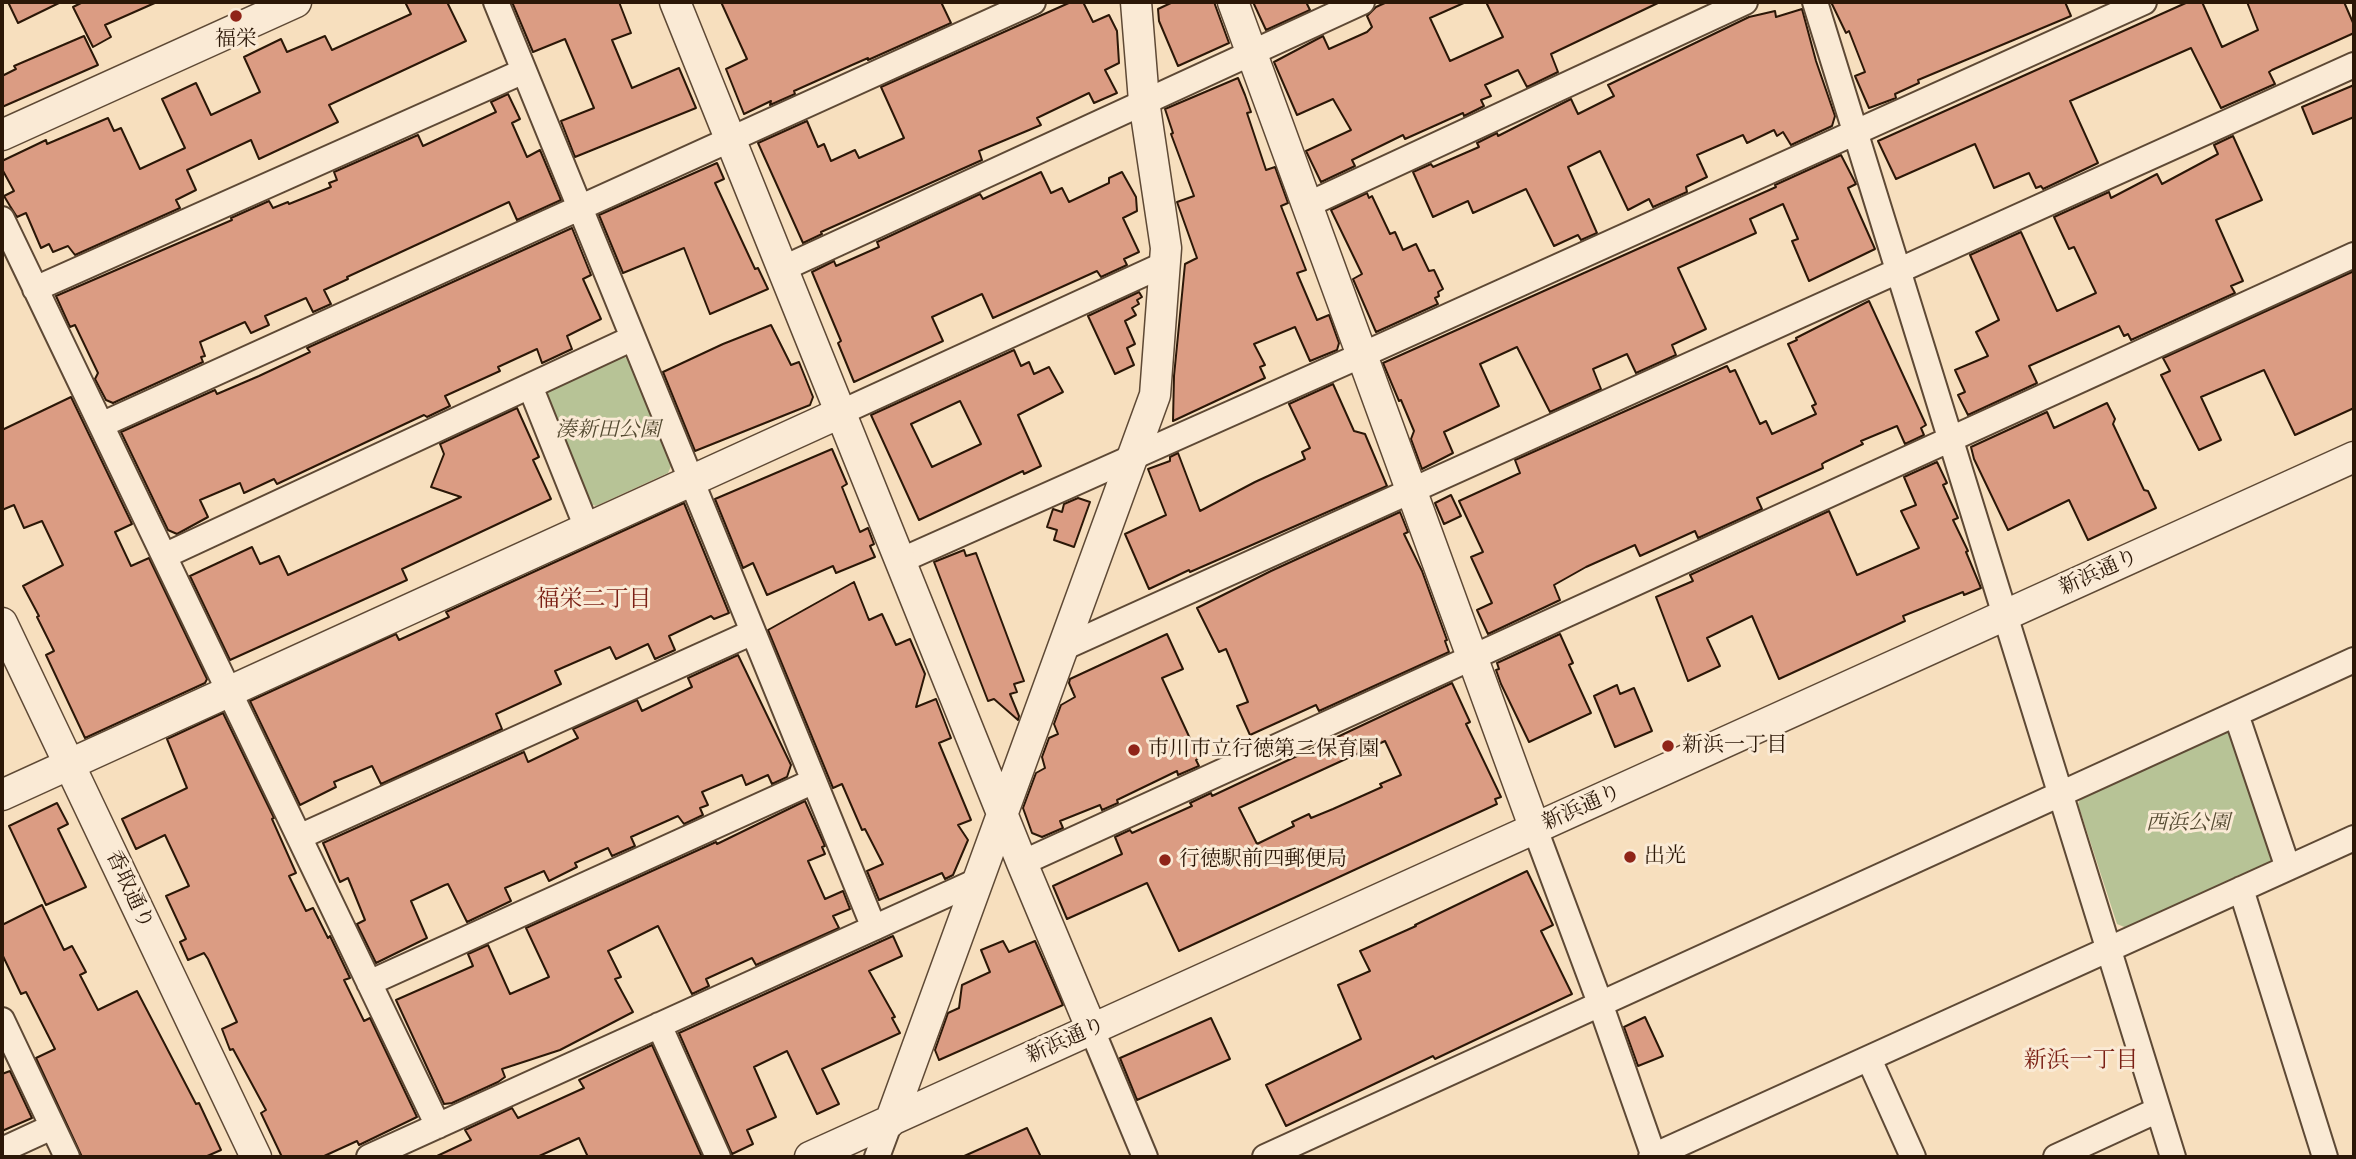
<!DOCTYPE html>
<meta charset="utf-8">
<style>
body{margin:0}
#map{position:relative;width:2356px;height:1159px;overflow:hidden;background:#f7dfbe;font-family:"IM FELL French Canon",serif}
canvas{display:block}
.frame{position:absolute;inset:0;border:4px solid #2b1707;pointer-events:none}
</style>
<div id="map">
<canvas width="2356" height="1159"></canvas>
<div class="frame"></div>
</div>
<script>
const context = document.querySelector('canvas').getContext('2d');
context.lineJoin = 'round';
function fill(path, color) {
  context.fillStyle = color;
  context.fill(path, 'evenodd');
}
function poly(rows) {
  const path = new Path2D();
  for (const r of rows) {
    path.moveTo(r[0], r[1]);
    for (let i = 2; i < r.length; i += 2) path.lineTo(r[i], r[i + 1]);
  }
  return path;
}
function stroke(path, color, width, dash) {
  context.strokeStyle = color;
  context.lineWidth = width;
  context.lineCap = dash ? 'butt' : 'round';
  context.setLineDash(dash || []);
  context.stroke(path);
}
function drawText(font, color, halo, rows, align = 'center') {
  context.font = font + ' "IM FELL French Canon","Noto Serif JP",serif';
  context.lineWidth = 6;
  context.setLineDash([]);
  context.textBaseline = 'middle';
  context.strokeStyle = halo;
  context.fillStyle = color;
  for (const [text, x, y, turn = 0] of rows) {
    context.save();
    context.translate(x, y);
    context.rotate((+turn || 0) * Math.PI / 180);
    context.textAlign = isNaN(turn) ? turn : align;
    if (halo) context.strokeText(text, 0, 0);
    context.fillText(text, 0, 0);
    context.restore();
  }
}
const green = poly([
 [619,355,630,359,672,464,668,473,596,506,585,502,543,397,547,388],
 [2225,728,2234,732,2276,855,2272,864,2129,929,2117,924,2078,804,2083,793]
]);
const building = poly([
 [8,2,61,2,18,23,8,2],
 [83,2,157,2,105,25,111,37,93,47,73,7,83,2],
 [405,2,447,2,466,41,329,105,338,122,259,159,251,140,187,170,196,190,176,200,180,208,75,255,68,246,53,252,49,244,41,248,26,213,17,217,10,206,4,196,14,191,2,169,2,161,46,140,47,144,108,118,114,131,121,128,140,169,185,148,162,99,196,83,211,115,260,92,244,57,281,39,287,52,325,36,332,50,411,14,405,2],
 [512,2,619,2,631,33,612,40,632,88,679,68,696,108,575,157,561,121,594,108,565,39,533,52,512,2],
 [721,2,941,2,951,23,868,60,868,58,852,65,794,91,795,94,770,105,771,101,744,114,726,69,747,59,721,2],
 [1071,2,1083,2,1093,22,1109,15,1117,31,1119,63,1105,70,1117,93,1094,103,1089,93,1037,118,1041,125,979,151,982,160,821,232,822,234,803,243,758,143,807,121,818,147,824,144,831,161,855,150,859,158,904,138,881,87,1071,2],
 [1173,2,1214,2,1229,43,1178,66,1159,21,1158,9,1173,2],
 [1253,2,1306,2,1310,10,1266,30,1253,2],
 [1387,2,1466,2,1430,18,1450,61,1503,37,1486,2,1660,2,1551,54,1558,72,1527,87,1518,70,1485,85,1491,96,1481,100,1484,106,1464,116,1463,113,1405,139,1403,135,1352,160,1355,166,1321,182,1306,151,1351,130,1333,99,1297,115,1274,62,1323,36,1329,49,1367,32,1372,27,1367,16,1376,7,1387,2],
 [1831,2,2065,2,2071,16,1918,80,1919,83,1895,94,1896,98,1869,108,1855,76,1865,72,1849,31,1846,33,1831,2],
 [2188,2,2202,2,2222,47,2258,30,2247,2,2344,2,2354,25,2354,33,2272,70,2269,72,2275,84,2221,108,2191,48,2070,101,2098,163,2043,189,2041,186,2036,188,2029,173,1994,188,1975,144,1896,179,1878,141,2188,2],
 [1802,9,1816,61,1835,116,1832,126,1791,145,1783,132,1777,136,1774,130,1747,143,1743,135,1697,155,1707,177,1686,187,1687,192,1653,207,1649,199,1628,210,1600,151,1568,167,1597,233,1581,240,1578,235,1554,246,1526,189,1473,213,1468,201,1433,217,1413,172,1431,164,1433,167,1479,147,1477,143,1497,133,1498,136,1571,99,1578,114,1614,96,1608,85,1749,17,1775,11,1776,17,1802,9],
 [84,36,98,65,2,107,2,76,16,69,14,66,84,36],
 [1238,78,1245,95,1251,112,1247,113,1266,170,1275,167,1288,203,1281,206,1306,270,1297,273,1317,320,1329,315,1339,343,1337,350,1310,361,1295,327,1254,344,1265,365,1260,367,1265,378,1173,421,1174,376,1185,264,1197,258,1177,202,1194,196,1171,134,1173,133,1165,109,1238,78],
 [2354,85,2354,117,2313,134,2302,107,2354,85],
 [508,94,520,119,512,123,527,157,540,150,561,200,517,220,509,202,347,277,348,279,324,290,331,304,313,312,306,298,265,316,269,325,251,333,245,322,200,342,205,356,201,357,203,362,113,403,106,400,95,379,98,373,75,325,70,327,56,296,232,220,231,218,269,201,273,208,288,202,289,204,331,187,329,183,337,180,334,172,418,135,423,146,496,112,491,102,508,94],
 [2233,136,2262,200,2216,220,2243,281,2231,286,2235,293,2131,340,2128,334,2124,336,2119,326,2029,366,2037,383,2035,384,1968,415,1958,395,1965,392,1955,370,1988,356,1976,332,1999,320,1970,255,2021,232,2057,311,2096,293,2074,247,2069,249,2054,217,2109,192,2111,198,2157,174,2162,184,2218,154,2214,145,2233,136],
 [1841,155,1856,184,1848,188,1875,249,1809,281,1792,241,1798,239,1783,204,1750,219,1756,233,1678,268,1706,329,1672,345,1676,355,1636,373,1627,354,1593,369,1601,389,1550,412,1517,347,1480,364,1499,406,1444,432,1453,453,1422,469,1411,439,1414,431,1401,400,1399,401,1383,363,1776,187,1775,185,1841,155],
 [717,163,724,179,715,183,755,269,758,268,768,289,710,314,684,248,623,273,599,215,717,163],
 [1041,172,1051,193,1062,188,1069,202,1109,183,1109,178,1122,172,1136,197,1137,211,1123,218,1139,252,1124,259,1127,265,1101,277,1097,271,993,318,982,294,932,317,943,341,854,382,838,343,841,341,812,272,834,261,836,266,879,247,877,242,980,194,983,199,1041,172],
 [1367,193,1369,198,1372,196,1390,234,1395,232,1403,250,1416,244,1429,271,1434,270,1443,289,1438,292,1439,296,1435,298,1438,304,1376,332,1353,279,1362,274,1331,210,1367,193],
 [572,228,591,275,583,279,601,319,567,336,572,349,542,363,537,349,498,367,500,371,445,396,450,406,427,417,424,415,277,484,274,479,244,493,240,483,200,500,208,517,177,534,168,530,121,432,215,390,217,394,259,376,310,352,307,348,572,228],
 [2354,271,2354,408,2295,435,2264,370,2201,397,2221,440,2199,450,2161,375,2170,371,2163,358,2354,271],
 [1139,292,1142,297,1137,300,1139,304,1132,308,1136,315,1125,321,1135,344,1127,348,1134,365,1115,374,1088,316,1139,292],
 [1869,301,1926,425,1921,428,1924,435,1905,444,1897,426,1861,441,1863,444,1825,462,1822,464,1823,468,1757,498,1762,509,1698,538,1695,531,1640,556,1635,545,1586,567,1554,585,1560,600,1488,634,1477,610,1492,603,1471,557,1483,552,1459,501,1520,473,1515,460,1727,366,1730,372,1735,370,1760,424,1766,421,1772,434,1816,414,1812,406,1816,404,1788,344,1797,340,1796,338,1869,301],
 [771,325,791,365,799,362,813,397,810,405,695,451,663,372,723,344,771,325],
 [1014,350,1021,366,1029,362,1034,374,1049,367,1063,392,1018,415,1041,466,1024,474,1023,471,919,520,871,415,1014,350],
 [960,401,981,444,932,467,911,424,960,401],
 [1333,384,1354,431,1365,434,1387,486,1190,572,1189,570,1149,589,1125,534,1166,515,1148,469,1170,461,1170,457,1178,453,1200,511,1255,482,1305,459,1302,452,1310,448,1289,404,1333,384],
 [71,397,132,524,115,532,131,566,149,558,207,679,205,683,85,738,46,655,54,651,37,617,39,616,23,586,63,565,42,521,24,528,14,505,2,510,2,430,71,397],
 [2107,403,2115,419,2113,424,2144,490,2148,491,2156,508,2088,540,2069,500,2008,530,1974,459,1971,447,2047,412,2054,428,2107,403],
 [517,408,539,457,533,460,551,499,402,569,407,580,230,660,190,576,252,547,260,564,279,556,288,575,461,497,431,487,444,454,440,444,517,408],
 [832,449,847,484,842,487,860,532,868,528,874,544,870,546,875,557,836,573,833,566,767,595,753,563,743,568,715,499,832,449],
 [1937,462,1947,483,1943,485,1958,518,1953,520,1968,551,1966,552,1981,588,1964,595,1963,592,1903,616,1905,621,1779,679,1752,616,1707,638,1720,666,1688,681,1656,597,1693,581,1690,575,1829,511,1857,575,1919,548,1901,511,1916,505,1904,477,1937,462],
 [1451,495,1461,516,1444,524,1435,503,1451,495],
 [1078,498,1090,502,1074,547,1054,540,1057,530,1047,527,1053,509,1062,512,1064,504,1078,498],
 [684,503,729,613,714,619,711,616,669,636,675,650,655,659,648,644,616,659,610,647,555,671,561,684,496,714,502,729,381,784,372,766,334,782,336,787,300,805,250,701,396,634,399,640,449,617,446,612,684,503],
 [1400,512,1408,532,1404,534,1422,571,1447,640,1445,641,1449,652,1319,711,1316,705,1250,735,1237,706,1248,702,1226,649,1219,652,1197,608,1271,571,1400,512],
 [964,550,966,556,976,553,1024,681,1014,684,1017,692,1010,694,1019,716,1018,720,994,699,988,701,934,562,964,550],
 [854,582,869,620,882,614,896,645,910,639,925,674,916,707,936,699,951,738,939,743,971,820,958,825,968,840,953,875,945,879,942,873,879,900,867,871,883,864,865,829,862,830,842,784,833,788,768,630,854,582],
 [1167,634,1183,669,1162,678,1199,758,1196,760,1199,766,1178,775,1177,771,1117,800,1118,803,1102,810,1100,805,1060,821,1063,828,1042,837,1032,833,1023,808,1036,773,1045,768,1042,757,1049,738,1058,734,1054,724,1061,705,1075,697,1069,683,1070,679,1167,634],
 [1560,634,1573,663,1569,665,1591,713,1529,742,1501,684,1496,670,1499,669,1497,663,1560,634],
 [738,655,791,765,787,777,772,784,768,775,746,785,742,775,702,792,708,805,700,808,703,815,684,824,678,816,631,837,635,846,612,856,608,848,575,863,577,867,549,881,544,871,505,888,511,901,467,922,448,884,445,885,411,901,427,938,376,963,357,924,365,920,348,878,340,882,323,843,524,752,528,762,578,738,573,729,637,700,642,711,692,687,688,678,738,655],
 [1452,683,1470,722,1466,724,1501,797,1495,799,1497,804,1179,951,1147,883,1067,919,1053,886,1122,854,1115,837,1130,830,1132,833,1192,806,1190,803,1211,793,1212,796,1452,683],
 [1385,741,1401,775,1380,784,1382,787,1333,809,1311,818,1309,814,1292,822,1294,826,1257,844,1239,808,1385,741],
 [1617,685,1620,694,1634,688,1652,731,1615,747,1594,696,1617,685],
 [223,713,274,818,272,819,296,873,289,876,306,911,313,908,328,938,330,936,350,978,344,980,364,1021,370,1018,417,1117,359,1145,357,1141,322,1157,282,1157,261,1113,266,1110,233,1049,230,1050,222,1029,237,1022,208,959,204,953,188,960,180,942,186,939,166,896,189,886,165,835,136,849,122,819,187,788,167,739,223,713],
 [805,801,825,846,822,847,825,854,808,861,825,899,843,891,850,909,833,916,839,928,756,965,752,958,706,979,709,986,692,994,658,926,608,951,621,977,615,979,633,1012,560,1050,502,1069,505,1077,498,1082,452,1103,444,1104,396,1000,473,966,468,954,488,945,510,994,549,977,526,928,716,842,717,844,805,801],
 [57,803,68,824,58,829,86,887,46,905,9,826,57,803],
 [1527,871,1553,925,1541,931,1572,994,1435,1059,1433,1056,1286,1126,1266,1085,1361,1039,1338,985,1370,971,1360,951,1416,926,1415,925,1527,871],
 [42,905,64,950,72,946,86,972,80,975,98,1010,137,991,196,1104,199,1103,221,1150,205,1157,82,1157,36,1058,55,1049,26,992,21,994,2,954,2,925,42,905],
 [893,936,902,956,869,971,895,1017,892,1018,900,1033,822,1069,839,1104,817,1114,787,1051,754,1067,776,1117,747,1130,753,1144,732,1154,679,1033,893,936],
 [1003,941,1009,952,1035,941,1063,1005,939,1060,935,1050,948,1013,959,1008,962,985,990,972,981,950,1003,941],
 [1645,1017,1663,1056,1638,1066,1624,1027,1645,1017],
 [1211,1018,1230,1059,1137,1100,1120,1058,1211,1018],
 [652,1045,702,1157,588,1157,579,1138,537,1157,435,1157,471,1140,465,1130,512,1108,518,1118,584,1088,579,1080,652,1045],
 [10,1071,32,1118,2,1131,2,1074,10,1071],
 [1027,1128,1041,1157,962,1157,1027,1128]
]);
const minor = poly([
 [496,2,874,928],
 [1815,2,2173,1157],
 [1307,205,1745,2],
 [2,219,438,1126],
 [784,268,1362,2],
 [35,289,524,71],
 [530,386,587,528],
 [842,412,1165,264],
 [101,425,1033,2],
 [164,556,633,338],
 [902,560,1362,355,2144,2],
 [1063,648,2354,65],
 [2236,714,2288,868],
 [1535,829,1600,1003,1654,1157],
 [299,837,753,632],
 [1022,863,2354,255],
 [2241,889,2325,1157],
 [369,983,814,781],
 [2,1020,67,1157],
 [659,1025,718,1157],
 [1092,1030,1145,1157],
 [1869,1059,1913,1157],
 [2,1150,52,1127],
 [369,1157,977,881],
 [877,1157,890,1122],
 [1265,1157,2354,660],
 [1651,1157,2354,838],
 [2056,1157,2158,1110]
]);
const tertiary = poly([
 [675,2,1022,863,1092,1030],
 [1233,2,1535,829],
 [2,135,296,2],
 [2,623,256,1157],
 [2,795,842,412],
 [890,1122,1155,395,1166,248,1144,101,1136,2],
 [810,1157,2354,457]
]);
const markers = [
 [236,16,7,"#8f2418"],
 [1668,746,7,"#8f2418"],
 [1134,750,7,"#8f2418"],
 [1630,857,7,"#8f2418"],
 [1165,860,7,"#8f2418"]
];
const poiNames = [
 ["福栄",236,40,"center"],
 ["新浜一丁目",1682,746],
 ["市川市立行徳第二保育園",1148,750],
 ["出光",1644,857],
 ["行徳駅前四郵便局",1179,860]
];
const parkNames = [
 ["湊新田公園",608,431],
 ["西浜公園",2188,824]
];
const streetNames = [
 ["新浜通り",2099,573,-24],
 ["新浜通り",1582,808,-24],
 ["香取通り",129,890,65],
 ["新浜通り",1066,1041,-24]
];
const neighbourhoodNames = [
 ["福栄二丁目",594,600],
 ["新浜一丁目",2081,1061]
];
fill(green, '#b7c396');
fill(building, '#db9c83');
stroke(building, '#2b1707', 2);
stroke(minor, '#5e4935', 28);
stroke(tertiary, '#5e4935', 33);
stroke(minor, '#faead5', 24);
stroke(tertiary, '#faead5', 30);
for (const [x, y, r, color] of markers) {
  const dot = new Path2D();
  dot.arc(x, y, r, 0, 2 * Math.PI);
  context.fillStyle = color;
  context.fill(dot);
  stroke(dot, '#faead5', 2.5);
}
drawText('21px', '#2b1707', '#faead5', poiNames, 'left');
drawText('italic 21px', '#554b32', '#faead5', parkNames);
drawText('21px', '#2b1707', '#faead5', streetNames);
drawText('23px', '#7a1f14', '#faead5', neighbourhoodNames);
</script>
